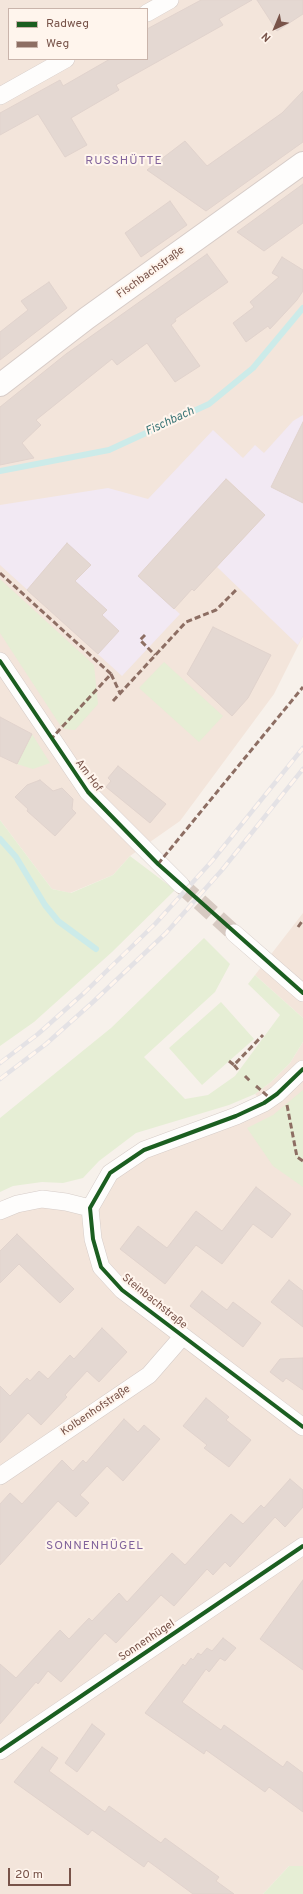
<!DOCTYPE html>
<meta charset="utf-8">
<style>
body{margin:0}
#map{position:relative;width:303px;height:1894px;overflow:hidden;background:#f7f1eb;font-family:Overpass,sans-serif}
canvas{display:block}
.legend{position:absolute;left:8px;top:8px;width:140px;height:52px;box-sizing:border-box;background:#fff5ed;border:1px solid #c9b4ab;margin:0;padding:5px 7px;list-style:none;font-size:12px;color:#785349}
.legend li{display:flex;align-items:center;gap:8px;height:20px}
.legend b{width:20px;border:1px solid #c9b4ab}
.north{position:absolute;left:255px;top:8px;width:40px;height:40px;-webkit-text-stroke:3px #fff5ed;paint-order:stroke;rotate:224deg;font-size:11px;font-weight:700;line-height:16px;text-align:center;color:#785349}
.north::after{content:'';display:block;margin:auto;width:14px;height:18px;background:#785349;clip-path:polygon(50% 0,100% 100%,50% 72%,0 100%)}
.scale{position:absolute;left:8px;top:1868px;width:63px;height:18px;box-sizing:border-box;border:2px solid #785349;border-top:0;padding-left:5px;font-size:12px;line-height:14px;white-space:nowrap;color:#785349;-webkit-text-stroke:3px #fff5ed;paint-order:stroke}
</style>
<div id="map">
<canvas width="303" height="1894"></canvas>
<ul class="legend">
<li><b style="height:5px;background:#1b5e20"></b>Radweg</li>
<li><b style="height:5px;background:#8d6e63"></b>Weg</li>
</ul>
<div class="north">N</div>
<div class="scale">20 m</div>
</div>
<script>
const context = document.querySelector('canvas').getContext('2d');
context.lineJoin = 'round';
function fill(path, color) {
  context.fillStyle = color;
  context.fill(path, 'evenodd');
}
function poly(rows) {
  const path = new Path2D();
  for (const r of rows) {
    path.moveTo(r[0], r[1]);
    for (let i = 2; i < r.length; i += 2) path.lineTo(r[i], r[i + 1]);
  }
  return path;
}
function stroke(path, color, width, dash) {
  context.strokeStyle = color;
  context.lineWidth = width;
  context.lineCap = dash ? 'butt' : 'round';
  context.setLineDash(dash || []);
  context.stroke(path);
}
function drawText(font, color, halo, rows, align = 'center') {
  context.font = font + ' Overpass,sans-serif';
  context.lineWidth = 4;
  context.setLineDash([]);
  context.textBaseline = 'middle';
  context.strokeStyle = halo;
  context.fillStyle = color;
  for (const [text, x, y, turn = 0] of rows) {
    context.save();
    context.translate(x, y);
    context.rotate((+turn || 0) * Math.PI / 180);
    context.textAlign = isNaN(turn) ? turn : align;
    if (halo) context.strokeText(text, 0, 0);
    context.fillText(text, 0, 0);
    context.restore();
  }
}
const residential = poly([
 [0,0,303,0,303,636,274,694,180,821,130,856,113,875,70,893,52,889,0,820],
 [9,9,147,9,147,59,9,59],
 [303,913,303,1018,255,975],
 [303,1042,303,1866,289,1866,263,1894,0,1894,0,1214,17,1204,90,1208,110,1173,264,1103,255,1094,271,1082,290,1063]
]);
const education = poly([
 [303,415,303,636,298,645,217,567,265,515,227,479,138,576,180,614,122,676,0,565,0,505,108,488,148,499,213,430,243,458,255,445,264,453,293,421]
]);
const green = poly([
 [0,579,94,665,98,704,75,730,64,729,60,725,0,633],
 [164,662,223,716,199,742,139,688],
 [32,734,50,763,33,769,17,764],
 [0,820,52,889,71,893,113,875,130,856,175,890,112,952,34,1022,0,1046],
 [204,938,230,964,215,992,144,1057,185,1099,208,1095,235,1076,280,1015,248,984,255,975,303,1018,303,1042,290,1063,271,1082,255,1094,229,1105,136,1133,99,1161,83,1178,63,1183,42,1182,13,1186,0,1192,0,1118,111,1028],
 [221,1002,254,1039,202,1085,169,1048],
 [303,1090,303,1187,273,1166,247,1128,273,1115],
 [289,1866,303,1866,303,1894,263,1894]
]);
const stream = poly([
 [0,471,109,450,209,404,253,368,303,308],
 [0,839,16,857,45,905,58,921,96,949]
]);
const building = poly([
 [201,0,252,0,219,19,223,25,116,85,119,90,71,118,87,145,65,157,38,114,0,135,0,113,60,80,63,86,110,59,147,59,147,29,201,0],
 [257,0,303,0,303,14,277,31,257,0],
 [303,91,303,142,206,211,147,170,185,141,207,166,282,113,303,91],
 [303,184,303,223,264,251,237,232,303,184],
 [170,201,187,225,141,257,125,233,170,201],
 [207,254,228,282,175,319,176,321,171,325,200,366,175,382,147,343,117,365,112,359,36,420,41,425,22,443,34,458,0,465,0,407,66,354,207,254],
 [282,257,303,270,303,291,297,300,270,329,268,326,246,342,233,323,254,307,250,302,279,277,272,273,282,257],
 [49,282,67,308,0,360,0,332,28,310,21,301,49,282],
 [303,422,303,503,271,487,303,422],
 [226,479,265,515,194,591,192,589,174,609,138,576,226,479],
 [67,543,91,565,75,581,107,610,102,615,119,631,98,654,27,590,67,543],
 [213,627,271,655,248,698,232,716,187,674,213,627],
 [0,717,32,734,17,764,0,756,0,717],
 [118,766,166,804,150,823,106,787,111,781,108,778,118,766],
 [40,780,53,791,62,788,73,799,72,809,76,813,55,836,27,811,28,809,15,797,27,785,40,780],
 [256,1187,291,1214,272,1238,253,1224,222,1264,196,1245,165,1284,120,1249,138,1226,167,1248,196,1211,222,1231,256,1187],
 [17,1234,74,1289,60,1303,19,1264,0,1283,0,1251,17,1234],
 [289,1280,303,1291,303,1327,271,1302,289,1280],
 [202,1291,227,1310,233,1302,261,1323,243,1347,190,1306,202,1291],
 [102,1328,127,1352,99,1382,87,1371,65,1395,67,1397,41,1425,28,1413,0,1443,0,1386,10,1396,27,1378,30,1381,39,1371,48,1379,70,1355,74,1359,102,1328],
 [303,1358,303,1390,286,1378,283,1382,270,1372,280,1359,303,1358],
 [206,1398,229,1417,226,1420,251,1440,229,1467,204,1448,207,1445,183,1426,206,1398],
 [124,1419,138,1432,144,1425,160,1439,123,1481,107,1466,80,1495,89,1503,76,1517,58,1501,0,1565,0,1504,10,1493,22,1504,62,1460,73,1471,83,1460,86,1463,124,1419],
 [290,1479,303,1490,303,1507,285,1527,275,1517,230,1567,225,1562,213,1575,207,1569,174,1606,161,1595,116,1643,105,1633,61,1682,48,1671,38,1684,36,1682,0,1724,0,1664,16,1678,60,1630,69,1639,89,1618,92,1621,119,1593,127,1602,172,1553,185,1565,231,1514,243,1524,261,1505,264,1508,290,1479],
 [303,1580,303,1670,260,1639,303,1580],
 [223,1638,236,1648,225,1661,220,1658,209,1672,206,1669,182,1702,221,1730,224,1725,283,1767,287,1761,303,1773,303,1812,269,1787,265,1792,206,1750,204,1754,145,1713,183,1664,185,1666,191,1658,193,1660,198,1653,201,1655,207,1648,212,1651,223,1638],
 [92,1724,105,1734,77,1772,65,1763,92,1724],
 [42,1747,58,1758,49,1771,105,1812,109,1806,161,1843,165,1838,219,1877,216,1881,234,1894,193,1894,148,1861,144,1867,92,1830,88,1835,14,1782,42,1747]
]);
const streetTunnel = poly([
 [181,885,234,933]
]);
const street = poly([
 [147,13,170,0],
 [0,96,66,59],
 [0,661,88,792,181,885],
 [234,933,303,993],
 [303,1069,277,1094,264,1103,236,1116,144,1150,110,1173,90,1208,93,1239,101,1267,122,1290,303,1427],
 [0,1211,17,1204,42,1199,66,1202,90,1208],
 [0,1476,149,1375,182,1337],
 [0,1751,303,1546]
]);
const secondary = poly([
 [0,385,87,318,303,163]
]);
const rail = poly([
 [0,1063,38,1034,84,993,155,924,212,861,303,748],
 [0,1079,46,1044,93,1002,166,933,222,870,303,769]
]);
const quiet = poly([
 [0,573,111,674,51,739],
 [145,635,140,640,155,655],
 [111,674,120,693],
 [113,701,186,622,216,610,238,588],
 [158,864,303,687],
 [298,927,303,920],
 [229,1061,234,1065,263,1035],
 [234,1065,239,1071],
 [245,1076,250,1081],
 [256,1086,271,1099],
 [287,1105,297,1157,303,1161]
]);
const cycleway = poly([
 [0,661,88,792,158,864,303,993],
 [303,1069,277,1094,264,1103,236,1116,144,1150,110,1173,90,1208,93,1239,101,1267,122,1290,303,1427],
 [0,1751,303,1546]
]);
const streetNames = [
 ["Fischbachstraße",151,273,-36],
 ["Am Hof",88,776,53],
 ["Steinbachstraße",154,1302,39],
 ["Kolbenhofstraße",96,1411,-34],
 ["Sonnenhügel",147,1641,-34]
];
const neighbourhoodNames = [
 ["RUSSHÜTTE",124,162],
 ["SONNENHÜGEL",95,1547]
];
const waterNames = [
 ["Fischbach",170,422,-25]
];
fill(residential, '#f3e5db');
fill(education, '#f2e9f3');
fill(green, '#e6eed5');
stroke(stream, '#ccebe9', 6);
fill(building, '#e4d8d2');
stroke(building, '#e1d3cd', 1);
stroke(streetTunnel, '#d7cac2', 17, [17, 8]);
stroke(street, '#d6ccc8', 18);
stroke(secondary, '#d7ccc8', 24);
stroke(street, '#fefdfc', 17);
stroke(secondary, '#fefdfc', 22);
stroke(rail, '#e4e2e5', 4.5);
stroke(rail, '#fff5ed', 3, [9]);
stroke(quiet, '#8d6e63', 3, [6, 3]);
stroke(cycleway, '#1b5e20', 4);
drawText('11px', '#785349', '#fff5ed', streetNames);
context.letterSpacing = '1px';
drawText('12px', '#82649c', '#fff5ed', neighbourhoodNames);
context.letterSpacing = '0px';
drawText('italic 12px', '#397476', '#fff5ed', waterNames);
</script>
